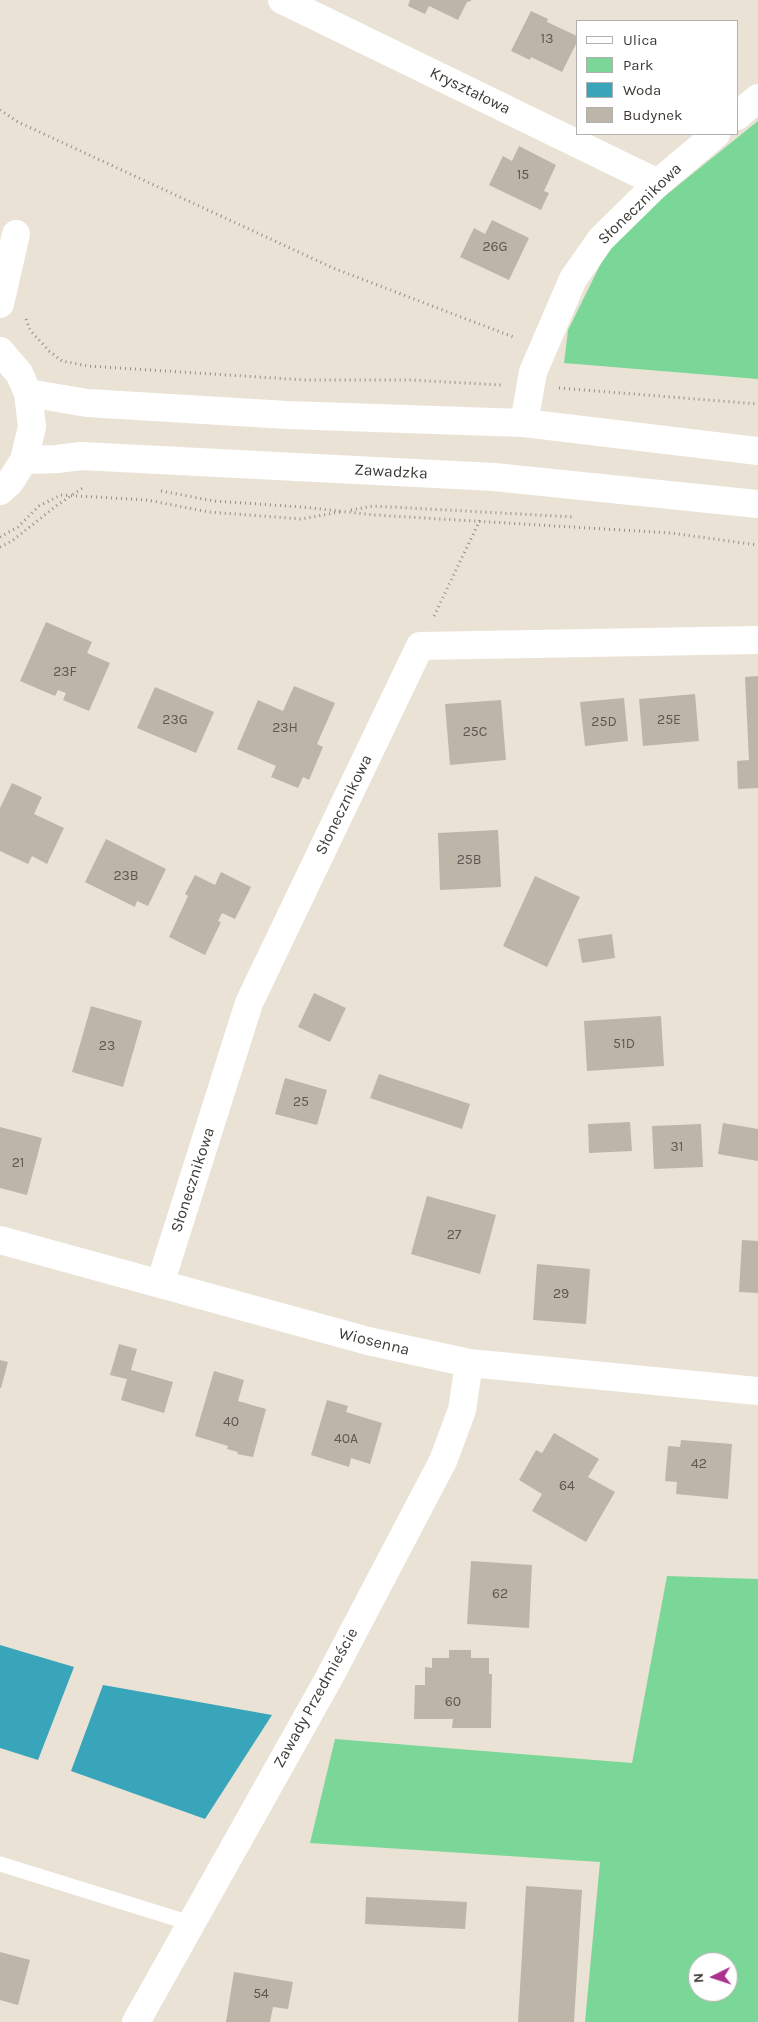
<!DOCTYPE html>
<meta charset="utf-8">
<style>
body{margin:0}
#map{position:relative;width:758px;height:2022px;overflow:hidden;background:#eae3d5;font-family:Karla,sans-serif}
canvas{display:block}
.legend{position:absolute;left:576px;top:20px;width:162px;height:115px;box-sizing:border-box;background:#fff;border:1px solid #b1b0ae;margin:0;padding:6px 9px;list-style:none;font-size:15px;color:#3d3a35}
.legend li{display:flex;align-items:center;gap:10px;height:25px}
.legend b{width:25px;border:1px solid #b1b0ae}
.north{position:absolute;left:688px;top:1952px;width:50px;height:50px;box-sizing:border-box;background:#fff;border:1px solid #b1b0ae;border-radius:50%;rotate:266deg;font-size:14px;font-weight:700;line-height:20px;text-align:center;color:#3d3a35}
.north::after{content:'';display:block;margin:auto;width:18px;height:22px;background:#aa348d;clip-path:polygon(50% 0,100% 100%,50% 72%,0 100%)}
</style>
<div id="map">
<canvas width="758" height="2022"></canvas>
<ul class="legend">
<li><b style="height:6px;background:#fff"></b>Ulica</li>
<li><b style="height:14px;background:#7bd798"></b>Park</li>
<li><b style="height:14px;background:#38a5ba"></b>Woda</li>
<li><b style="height:14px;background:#bcb5a8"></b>Budynek</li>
</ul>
<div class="north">N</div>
</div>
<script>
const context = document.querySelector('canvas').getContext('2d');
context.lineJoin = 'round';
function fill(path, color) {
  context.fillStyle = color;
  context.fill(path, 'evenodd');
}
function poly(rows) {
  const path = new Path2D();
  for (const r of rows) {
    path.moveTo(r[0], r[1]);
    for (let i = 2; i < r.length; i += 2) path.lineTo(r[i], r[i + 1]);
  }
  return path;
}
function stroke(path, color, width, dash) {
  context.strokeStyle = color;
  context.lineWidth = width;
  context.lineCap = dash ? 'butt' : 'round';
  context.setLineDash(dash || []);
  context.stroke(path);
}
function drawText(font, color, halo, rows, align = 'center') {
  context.font = font + ' Karla,sans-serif';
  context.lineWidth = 4;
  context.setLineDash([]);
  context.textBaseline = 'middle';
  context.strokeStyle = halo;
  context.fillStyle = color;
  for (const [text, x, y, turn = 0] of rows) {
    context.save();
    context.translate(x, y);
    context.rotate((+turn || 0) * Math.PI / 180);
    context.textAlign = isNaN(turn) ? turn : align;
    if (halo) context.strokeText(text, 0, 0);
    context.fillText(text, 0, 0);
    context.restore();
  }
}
const green = poly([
 [758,121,758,379,564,363,568,330,614,237],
 [667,1576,758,1579,758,2022,585,2022,600,1862,310,1843,335,1739,632,1763],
 [698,1962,728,1962,728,1992,698,1992]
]);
const water = poly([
 [0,1645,74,1667,38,1760,0,1748],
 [103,1685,272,1715,205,1819,71,1771]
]);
const building = poly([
 [410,0,471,0,471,1,467,2,458,20,429,6,425,14,408,6],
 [531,11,548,19,547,22,577,36,577,42,562,72,531,57,530,60,511,51],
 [519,146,556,165,544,191,549,193,541,210,489,185,503,156,512,161],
 [492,220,529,238,509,280,460,257,474,228,485,234],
 [46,622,92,642,87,653,110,663,89,711,63,700,66,693,58,690,55,696,20,681],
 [758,676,758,788,738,789,737,761,749,760,745,677],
 [294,686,335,703,317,744,323,747,309,780,303,777,298,788,271,777,276,766,237,749,258,700,283,711],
 [155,687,214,712,196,753,137,728],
 [695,694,699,741,643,746,639,699],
 [624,698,628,741,585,746,580,702],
 [501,700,506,760,450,765,445,704],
 [12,783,42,797,34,814,64,828,47,864,32,856,28,864,0,851,0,808],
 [498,830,501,887,440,890,438,833],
 [106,839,166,869,148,906,137,901,135,907,85,882],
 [221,872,251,887,235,919,222,913,218,921,221,922,205,955,169,937,188,896,185,894,195,875,215,885],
 [535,876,580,897,547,967,503,946],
 [612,934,615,958,582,963,578,939],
 [314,993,346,1008,330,1042,298,1027],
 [91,1006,142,1021,123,1087,72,1072],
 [661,1016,664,1066,587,1071,584,1021],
 [379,1074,470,1104,462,1129,370,1098],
 [285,1078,327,1090,317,1125,275,1114],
 [630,1122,632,1151,589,1153,588,1124],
 [723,1123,758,1129,758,1161,718,1154],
 [701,1124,703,1167,654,1169,652,1126],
 [0,1127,42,1138,27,1195,0,1188],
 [427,1196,496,1215,480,1274,411,1254],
 [742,1240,758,1241,758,1293,739,1292],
 [537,1264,590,1269,586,1324,533,1320],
 [119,1344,137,1349,131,1370,173,1382,164,1413,121,1400,127,1379,110,1375],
 [0,1360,8,1362,1,1388,0,1388],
 [214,1371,244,1380,238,1401,266,1409,253,1457,237,1454,238,1452,227,1449,228,1446,195,1436],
 [327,1400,348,1406,346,1412,382,1423,370,1464,351,1458,349,1467,311,1455],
 [554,1433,599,1459,588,1477,615,1492,586,1542,532,1511,542,1494,519,1480,536,1450,542,1453],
 [681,1440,732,1444,728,1499,676,1494,677,1482,665,1481,668,1446,680,1447],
 [471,1561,532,1565,529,1628,467,1624],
 [449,1650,471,1650,471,1658,489,1658,489,1674,492,1674,491,1728,452,1728,453,1719,414,1719,415,1685,425,1685,425,1667,432,1668,432,1658,449,1658],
 [526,1886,582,1890,574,2022,518,2022],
 [366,1897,467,1902,465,1929,365,1924],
 [0,1952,30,1960,18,2005,0,2000],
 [234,1972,293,1982,288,2009,273,2007,270,2022,226,2022]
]);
const path = poly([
 [0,110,18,122,333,268,516,338],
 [26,319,30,330,49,351,62,361,88,366,305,380,410,380,501,385],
 [559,388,758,404],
 [161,491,214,501,302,507,375,515,671,533,758,545],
 [351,510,373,506,574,517],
 [0,537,18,527,39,506,61,495,147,500,209,512,301,519,340,512],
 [0,547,12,541,56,506,84,487],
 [434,616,480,520]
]);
const service = poly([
 [0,1864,190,1923]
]);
const minor = poly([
 [282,0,658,183],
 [737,116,758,98],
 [0,304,16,234],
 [524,423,533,372,573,279,601,239,658,183,716,134],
 [0,1240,368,1341,469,1363,758,1391],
 [160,1284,249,1003,420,646,758,640],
 [136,2022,329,1678,443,1461,462,1410,469,1363]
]);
const tertiary = poly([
 [0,351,19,373,28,393,32,427,24,460,10,482,0,491],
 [28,393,87,403,287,415,524,423,758,451],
 [24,460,57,459,81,456,494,477,758,504]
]);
const numberNames = [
 ["13",547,39],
 ["15",523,175],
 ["26G",495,247],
 ["23F",65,672],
 ["23G",175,720],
 ["25E",669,720],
 ["25D",604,722],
 ["23H",285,728],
 ["25C",475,732],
 ["25B",469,860],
 ["23B",126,876],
 ["51D",624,1044],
 ["23",107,1046],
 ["25",301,1102],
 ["31",677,1147],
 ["21",18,1163],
 ["27",454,1235],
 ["29",561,1294],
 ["40",231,1422],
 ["40A",346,1439],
 ["42",699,1464],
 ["64",567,1486],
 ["62",500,1594],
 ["60",453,1702],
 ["54",261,1994]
];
const streetNames = [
 ["Kryształowa",470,91,26],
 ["Słonecznikowa",640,204,-44],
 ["Zawadzka",391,472,3],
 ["Słonecznikowa",344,805,-64],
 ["Słonecznikowa",193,1180,-72],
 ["Wiosenna",374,1342,14],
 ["Zawady Przedmieście",316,1698,-61]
];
fill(green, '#7bd798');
fill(water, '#38a5ba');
fill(building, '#bcb5a8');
stroke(path, '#938e84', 3, [1, 4]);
stroke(service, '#fff', 15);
stroke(minor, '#fff', 28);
stroke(tertiary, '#fff', 28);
drawText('14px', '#5d5952', null, numberNames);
drawText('16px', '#3d3a35', '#fff', streetNames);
</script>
